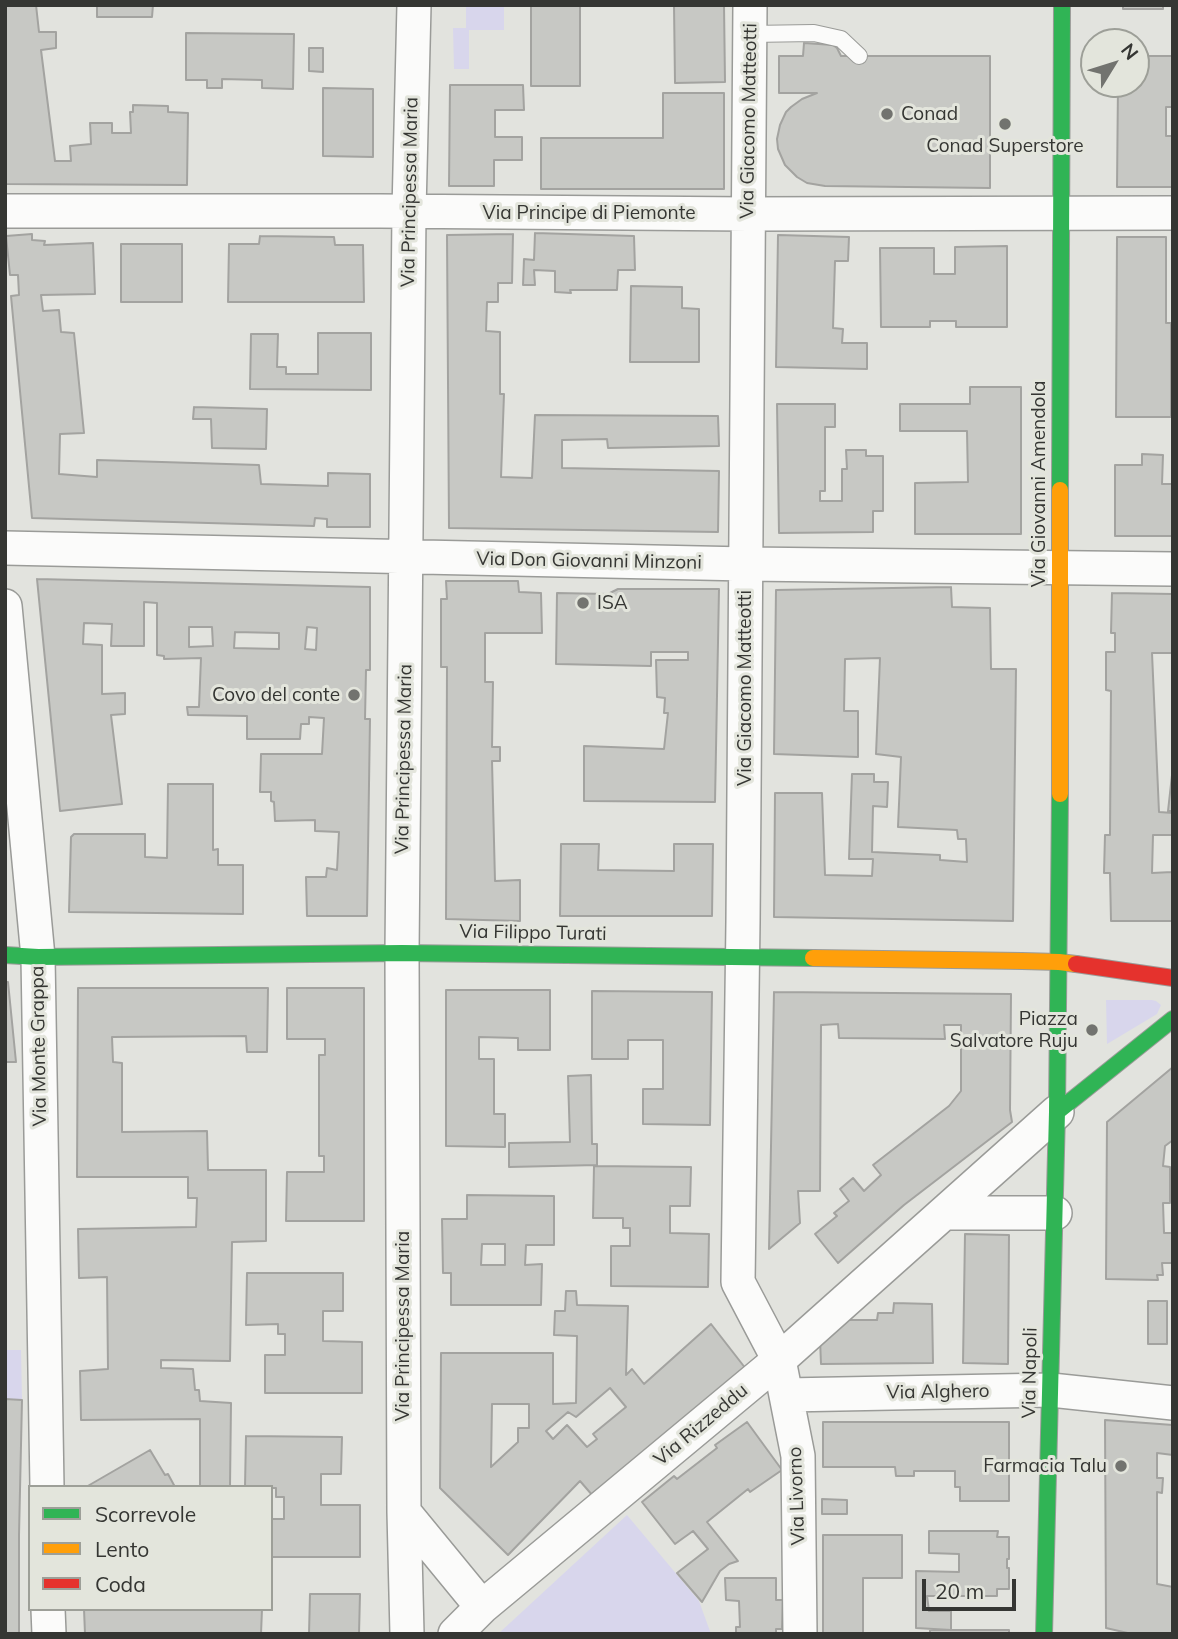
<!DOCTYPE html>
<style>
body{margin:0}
#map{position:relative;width:1178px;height:1639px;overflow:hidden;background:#e2e3de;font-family:Mulish,sans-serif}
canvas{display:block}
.frame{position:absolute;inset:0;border:7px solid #353633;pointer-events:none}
.legend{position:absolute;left:28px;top:1485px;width:245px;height:126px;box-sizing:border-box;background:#e3e5dc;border:2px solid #9d9f98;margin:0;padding:9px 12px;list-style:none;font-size:21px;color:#353633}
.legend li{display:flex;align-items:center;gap:14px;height:35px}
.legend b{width:35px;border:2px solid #9d9f98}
.north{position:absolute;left:1080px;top:28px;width:70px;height:70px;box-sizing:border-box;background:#e3e5dc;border:2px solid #9d9f98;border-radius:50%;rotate:52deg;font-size:19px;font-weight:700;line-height:28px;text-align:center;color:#353633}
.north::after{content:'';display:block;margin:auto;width:24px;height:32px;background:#72736f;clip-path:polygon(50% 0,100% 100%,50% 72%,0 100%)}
.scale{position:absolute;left:922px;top:1579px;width:94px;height:32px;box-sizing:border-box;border:4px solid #353633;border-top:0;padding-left:9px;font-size:21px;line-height:24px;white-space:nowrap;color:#353633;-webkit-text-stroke:5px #e3e5dc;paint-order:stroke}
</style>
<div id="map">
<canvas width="1178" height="1639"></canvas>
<div class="frame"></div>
<ul class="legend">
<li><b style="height:9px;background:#30b455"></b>Scorrevole</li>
<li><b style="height:9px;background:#ff9f0a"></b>Lento</li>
<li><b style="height:9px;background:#e5322d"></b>Coda</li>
</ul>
<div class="north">N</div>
<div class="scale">20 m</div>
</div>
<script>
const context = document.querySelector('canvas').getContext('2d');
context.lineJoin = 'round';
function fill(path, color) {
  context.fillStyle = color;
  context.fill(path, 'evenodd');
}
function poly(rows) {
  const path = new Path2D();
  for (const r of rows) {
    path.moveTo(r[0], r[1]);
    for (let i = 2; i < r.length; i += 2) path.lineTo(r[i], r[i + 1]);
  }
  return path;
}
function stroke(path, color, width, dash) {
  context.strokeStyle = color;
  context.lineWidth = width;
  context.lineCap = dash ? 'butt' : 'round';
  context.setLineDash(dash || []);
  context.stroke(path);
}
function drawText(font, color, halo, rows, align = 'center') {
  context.font = font + ' Mulish,sans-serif';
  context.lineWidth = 6;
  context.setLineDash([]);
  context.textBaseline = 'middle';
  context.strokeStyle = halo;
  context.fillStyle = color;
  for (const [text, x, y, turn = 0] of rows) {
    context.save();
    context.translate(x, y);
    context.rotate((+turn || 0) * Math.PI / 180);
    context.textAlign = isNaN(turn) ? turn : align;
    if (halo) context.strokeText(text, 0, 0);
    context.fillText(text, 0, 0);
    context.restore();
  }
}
const green = poly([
 [466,5,504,5,504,30,469,30,469,69,454,69,453,28,466,28],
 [1106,1000,1152,1000,1156,1001,1161,1005,1157,1014,1107,1044],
 [5,1350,21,1350,22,1400,5,1399],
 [627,1515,699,1601,711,1634,498,1634]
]);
const building = poly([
 [5,5,36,5,39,32,56,32,56,48,41,50,55,161,71,161,70,146,91,144,90,123,112,123,112,133,131,133,130,112,133,112,133,105,168,106,168,112,188,113,187,185,5,184,5,5],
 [97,5,153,5,152,17,97,17,97,5],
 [531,5,595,5,580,6,580,86,531,86,531,5],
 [674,5,724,5,725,82,675,83,674,5],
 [1123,5,1163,5,1163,9,1123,9,1123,5],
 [186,33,294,34,293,89,262,88,262,80,222,79,222,88,207,88,207,80,186,80,186,33],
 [804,43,833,45,837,48,841,56,990,56,990,188,825,186,807,183,797,177,785,165,778,149,777,139,780,125,786,112,791,107,802,99,817,93,779,93,779,56,803,56,804,43],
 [309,48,323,48,323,72,309,71,309,48],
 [1136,56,1173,56,1173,107,1166,107,1166,136,1173,136,1173,187,1117,187,1118,84,1136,84,1136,56],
 [450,85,523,85,524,110,495,110,495,137,522,137,522,160,494,160,494,186,449,186,450,85],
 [323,88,373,89,373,157,323,156,323,88],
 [663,93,724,93,724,189,541,189,541,138,663,138,663,93],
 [535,233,634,236,635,270,618,270,617,290,570,290,571,293,555,292,555,271,534,270,535,285,523,285,524,259,534,260,535,233],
 [32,234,32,240,45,241,44,245,93,243,95,294,41,295,43,311,59,310,61,332,74,333,84,433,60,434,59,474,97,477,97,460,259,465,261,484,328,486,328,473,370,474,370,527,327,527,327,519,315,518,314,526,32,518,11,296,19,295,18,275,10,275,6,236,32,234],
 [513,234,512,283,498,283,498,302,487,302,486,331,500,332,500,394,504,394,501,477,532,478,535,415,718,416,719,446,608,448,607,439,562,440,562,468,719,471,718,532,449,528,447,235,513,234],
 [778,235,849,237,848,261,835,261,833,328,843,329,842,343,867,343,867,369,776,367,778,235],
 [260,236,334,237,335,245,363,245,364,302,228,302,229,244,259,244,260,236],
 [1117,237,1166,237,1166,323,1171,323,1171,417,1116,417,1117,237],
 [121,244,182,244,182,302,121,302,121,244],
 [1007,246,1007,327,956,327,956,321,930,321,930,327,881,327,880,248,934,248,934,274,955,274,955,247,1007,246],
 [631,286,682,287,682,308,699,309,699,362,630,362,631,286],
 [318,333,371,333,371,390,250,389,251,334,278,334,277,367,286,367,286,374,318,374,318,333],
 [970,387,1021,387,1021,534,915,534,915,483,968,482,967,431,900,431,900,404,970,404,970,387],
 [777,404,835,404,835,427,825,427,825,491,820,491,820,501,842,501,842,469,847,469,846,450,866,450,866,456,883,456,883,511,873,511,873,532,779,533,777,404],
 [194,407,267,409,266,449,212,448,211,419,193,419,194,407],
 [1142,454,1163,455,1162,484,1173,484,1173,536,1115,536,1115,465,1142,465,1142,454],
 [37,579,370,587,370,670,366,670,365,719,370,719,367,916,307,916,306,877,326,877,327,868,337,870,339,832,315,831,315,820,275,821,274,802,271,801,271,792,260,792,261,754,322,754,324,718,309,717,309,724,301,724,300,739,247,739,247,716,188,715,187,707,199,707,201,658,164,659,164,656,157,655,157,603,144,602,144,646,111,646,112,624,84,623,83,644,102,645,102,694,125,693,125,714,111,715,122,804,60,811,37,579],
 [189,627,212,627,213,646,189,647,189,627],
 [307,627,317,628,316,650,305,649,307,627],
 [235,632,279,633,279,649,234,648,235,632],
 [446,581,518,581,519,592,541,593,542,633,485,633,485,682,493,682,492,747,500,747,500,761,492,761,495,881,520,880,520,921,446,919,447,667,441,667,441,599,447,599,446,581],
 [951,587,952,607,990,608,991,669,1016,669,1013,921,774,917,775,793,822,793,825,875,872,876,873,859,849,859,852,774,874,774,874,782,888,782,887,807,873,806,872,852,940,855,940,860,967,862,966,839,958,839,957,830,898,827,901,757,876,754,880,658,845,659,844,711,858,711,858,757,774,754,776,590,951,587],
 [618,589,719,589,715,802,584,801,584,746,664,749,668,713,664,713,665,698,657,697,656,660,688,660,688,652,651,652,651,666,556,664,557,593,608,594,618,589],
 [1112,593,1173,594,1173,653,1152,653,1159,812,1173,813,1173,835,1153,835,1152,873,1172,872,1173,865,1173,921,1111,921,1110,873,1104,873,1105,835,1110,835,1111,691,1106,690,1106,652,1115,652,1115,633,1111,633,1112,593],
 [1173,766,1173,811,1168,811,1173,766],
 [168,784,213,784,213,850,218,849,218,865,243,865,243,914,69,912,71,837,74,834,145,834,145,857,167,858,168,784],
 [561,844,599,844,598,870,674,871,674,844,713,844,712,916,560,916,561,844],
 [5,982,8,982,16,1062,5,1062,5,982],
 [78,988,268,988,267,1052,247,1052,246,1036,112,1037,113,1062,122,1063,122,1132,207,1131,208,1170,266,1170,266,1241,232,1242,230,1361,161,1360,161,1368,193,1369,195,1390,199,1390,200,1401,231,1403,230,1487,200,1487,200,1419,81,1420,80,1371,108,1369,107,1277,79,1278,78,1229,196,1227,197,1198,188,1198,188,1177,77,1177,78,988],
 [287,988,364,988,364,1221,286,1221,287,1172,324,1172,324,1156,319,1156,319,1055,325,1055,325,1039,287,1039,287,988],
 [446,990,550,990,550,1050,518,1050,518,1038,479,1037,479,1059,494,1059,494,1114,505,1114,505,1147,446,1146,446,990],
 [592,991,712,992,710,1125,643,1124,643,1089,663,1089,663,1040,628,1040,628,1059,592,1059,592,991],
 [774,992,1011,994,1010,1110,1012,1122,904,1205,838,1263,815,1234,837,1216,834,1213,849,1201,840,1189,853,1178,864,1191,881,1175,873,1165,949,1106,961,1091,961,1025,944,1025,945,1039,839,1038,838,1024,821,1025,820,1191,798,1191,800,1223,769,1249,774,992],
 [1173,1067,1173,1140,1165,1146,1163,1166,1170,1167,1170,1203,1163,1203,1164,1233,1173,1233,1173,1263,1162,1263,1163,1275,1157,1275,1158,1280,1106,1279,1107,1122,1173,1067],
 [591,1075,592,1144,597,1144,597,1165,509,1167,509,1143,570,1142,568,1076,591,1075],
 [594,1166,691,1167,690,1206,670,1206,670,1233,709,1234,708,1287,611,1286,611,1246,630,1246,630,1228,623,1228,623,1218,593,1218,594,1166],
 [467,1195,554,1196,554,1245,526,1245,525,1265,542,1264,541,1305,451,1305,451,1273,443,1273,442,1219,467,1219,467,1195],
 [482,1244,505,1244,505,1265,481,1265,482,1244],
 [965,1234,1009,1235,1008,1364,963,1363,965,1234],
 [247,1273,343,1273,343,1311,323,1311,323,1341,362,1342,362,1393,265,1393,265,1355,285,1355,285,1334,278,1334,278,1324,246,1325,247,1273],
 [566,1291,576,1291,577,1305,628,1306,626,1375,632,1369,644,1384,711,1324,746,1369,593,1496,580,1481,508,1555,440,1488,441,1353,553,1353,553,1404,576,1403,577,1336,554,1335,555,1311,565,1311,566,1291],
 [610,1388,626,1407,593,1434,597,1439,587,1447,567,1425,553,1439,546,1431,568,1412,576,1417,610,1388],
 [492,1404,529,1404,529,1428,518,1428,518,1442,491,1467,492,1404],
 [1148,1301,1167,1301,1167,1344,1148,1344,1148,1301],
 [894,1303,932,1304,933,1363,821,1364,820,1339,844,1320,877,1320,878,1313,893,1313,894,1303],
 [5,1399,22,1400,19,1535,19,1634,5,1634,5,1399],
 [1105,1420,1173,1425,1173,1455,1157,1453,1157,1478,1163,1478,1162,1493,1157,1492,1157,1584,1173,1587,1173,1634,1132,1634,1106,1628,1105,1420],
 [747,1422,782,1470,750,1492,748,1489,707,1522,738,1561,729,1564,720,1571,702,1602,677,1573,708,1549,693,1531,675,1544,642,1502,674,1476,677,1479,717,1448,715,1445,747,1422],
 [823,1422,1009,1422,1009,1501,960,1501,960,1487,955,1487,955,1471,914,1471,914,1476,896,1476,895,1467,823,1467,823,1422],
 [246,1436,342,1437,341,1474,321,1474,321,1505,360,1505,360,1557,271,1557,271,1519,284,1519,284,1497,276,1497,276,1488,271,1488,271,1487,245,1487,246,1436],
 [150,1450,165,1475,168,1474,175,1487,86,1487,150,1450],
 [822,1499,847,1500,847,1514,822,1514,822,1499],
 [929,1531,998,1531,997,1537,1009,1537,1009,1559,1007,1559,1007,1568,1009,1568,1009,1589,997,1589,997,1596,927,1596,929,1611,951,1611,951,1630,916,1628,916,1571,959,1572,959,1554,929,1553,929,1531],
 [823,1535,902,1535,902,1578,863,1578,863,1634,823,1634,823,1535],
 [725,1578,776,1578,776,1600,783,1600,782,1629,776,1629,776,1634,736,1634,736,1627,740,1627,739,1601,726,1600,725,1578],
 [310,1594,360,1594,359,1634,309,1634,310,1594],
 [84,1609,262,1609,261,1634,85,1634,84,1609],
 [930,1630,1009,1630,1009,1634,930,1634,930,1630]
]);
const lane = poly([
 [750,34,814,33,841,39,859,56]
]);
const street = poly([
 [750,5,743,922,738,1282,779,1360,798,1456,800,1634],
 [5,211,380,211,748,214,1173,213],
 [5,548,746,564,1173,569],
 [5,606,38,957,47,1487],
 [944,1213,1055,1213],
 [786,1395,1051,1390,1173,1403],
 [404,1512,482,1607],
 [48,1609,49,1634],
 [407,1634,404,1512,402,953,409,211,414,5],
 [455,1634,482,1607,779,1360,1057,1112]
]);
const fast = poly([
 [1060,490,1062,5],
 [5,955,38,957,402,953,813,958],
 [1057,1112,1173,1019],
 [1044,1634,1057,1112,1060,794]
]);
const slow = poly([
 [1060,794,1060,490],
 [813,958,1022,961,1059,962,1076,964]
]);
const jam = poly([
 [1076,964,1173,978]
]);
const markers = [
 [887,114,7,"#72736f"],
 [1005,124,7,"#72736f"],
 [583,603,7,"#72736f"],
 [354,695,7,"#72736f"],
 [1092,1030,7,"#72736f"],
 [1121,1466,7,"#72736f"]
];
const poiNames = [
 ["Conad",901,114,"left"],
 ["Conad Superstore",1005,146,"center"],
 ["ISA",597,603,"left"],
 ["Covo del conte",340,695],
 ["Piazza",1078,1019],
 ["Salvatore Ruju",1078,1041],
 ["Farmacia Talu",1107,1466]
];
const streetNames = [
 ["Via Giacomo Matteotti",749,121,-89],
 ["Via Principessa Maria",410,192,-89],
 ["Via Principe di Piemonte",589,213],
 ["Via Giovanni Amendola",1039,484,-90],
 ["Via Don Giovanni Minzoni",589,561,1],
 ["Via Giacomo Matteotti",745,688,-90],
 ["Via Principessa Maria",404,759,-89],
 ["Via Filippo Turati",533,933,1],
 ["Via Monte Grappa",39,1046,-91],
 ["Via Principessa Maria",403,1326,-90],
 ["Via Napoli",1030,1373,-89],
 ["Via Alghero",938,1392,-1],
 ["Via Rizzeddu",701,1425,-40],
 ["Via Livorno",797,1496,-92]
];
fill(green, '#d8d6ec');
fill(building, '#c7c8c4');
stroke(building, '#a3a3a0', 2);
stroke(lane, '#9a9b98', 18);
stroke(street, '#9a9b98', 36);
stroke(fast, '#9a9b98', 18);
stroke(slow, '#9a9b98', 18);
stroke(jam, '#9a9b98', 18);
stroke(lane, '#fbfbfa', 16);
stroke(street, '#fbfbfa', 33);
stroke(fast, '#30b455', 16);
stroke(slow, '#ff9f0a', 16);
stroke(jam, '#e5322d', 16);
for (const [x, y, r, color] of markers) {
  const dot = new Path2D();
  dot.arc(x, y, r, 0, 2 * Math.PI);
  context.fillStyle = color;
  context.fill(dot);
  stroke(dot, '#e3e5dc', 2.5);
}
drawText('19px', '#353633', '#e3e5dc', poiNames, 'right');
drawText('19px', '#353633', '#e3e5dc', streetNames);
</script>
